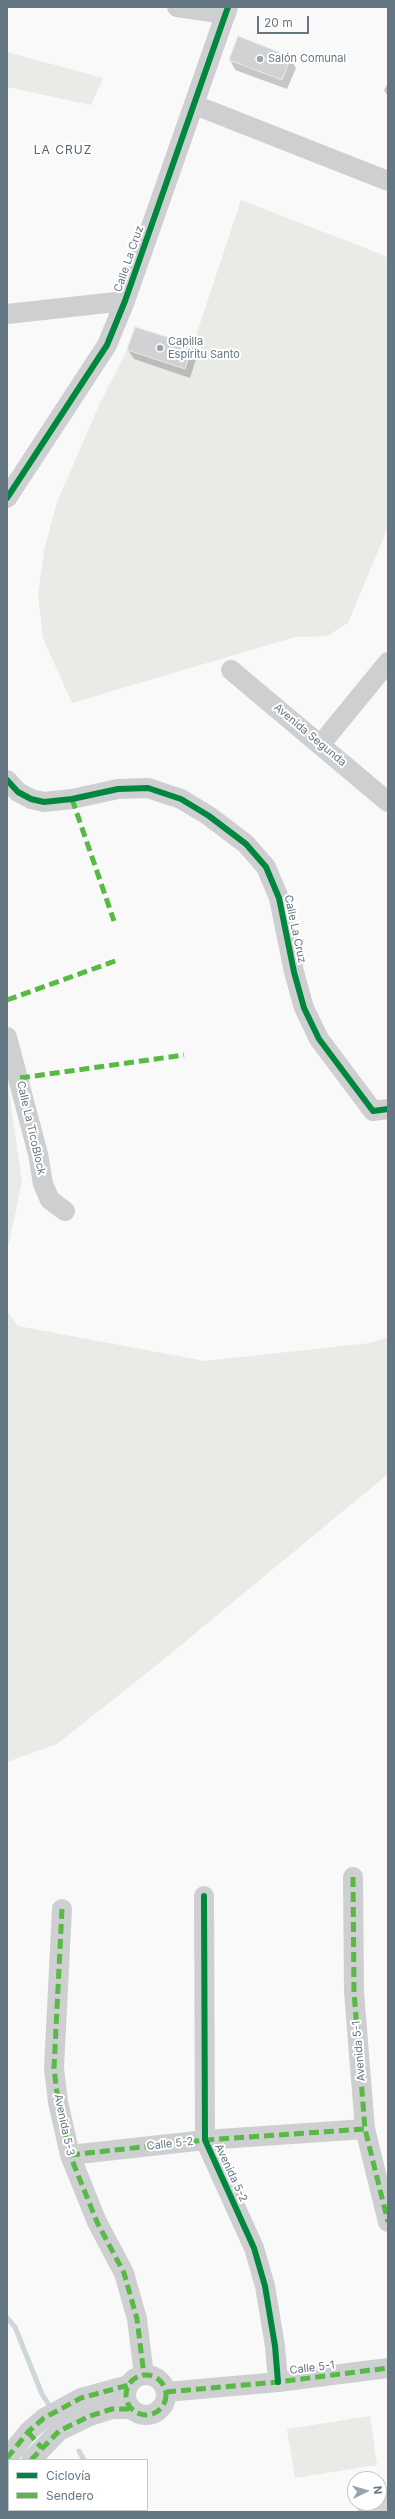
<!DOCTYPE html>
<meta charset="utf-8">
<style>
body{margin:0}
#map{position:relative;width:395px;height:2519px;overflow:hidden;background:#f9f9f9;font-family:Inter,sans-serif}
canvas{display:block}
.frame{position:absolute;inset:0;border:8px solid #657683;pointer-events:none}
.legend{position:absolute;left:8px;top:2459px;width:140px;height:52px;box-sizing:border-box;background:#fff;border:1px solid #c1c8cd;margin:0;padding:5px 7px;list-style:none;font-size:12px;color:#657683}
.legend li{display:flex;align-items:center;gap:8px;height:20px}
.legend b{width:20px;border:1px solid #c1c8cd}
.north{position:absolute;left:347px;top:2471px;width:40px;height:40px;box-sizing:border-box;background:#fff;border:1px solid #c1c8cd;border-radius:50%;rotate:85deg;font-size:11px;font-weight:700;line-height:16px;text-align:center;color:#657683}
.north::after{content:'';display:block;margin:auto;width:14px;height:18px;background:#99a4ac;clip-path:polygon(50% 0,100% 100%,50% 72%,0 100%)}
.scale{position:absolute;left:257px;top:16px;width:52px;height:18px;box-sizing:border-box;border:2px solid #657683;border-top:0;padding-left:5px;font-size:12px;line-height:14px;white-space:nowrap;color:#657683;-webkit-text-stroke:3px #fff;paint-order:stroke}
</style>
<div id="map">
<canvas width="395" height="2519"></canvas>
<div class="frame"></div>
<ul class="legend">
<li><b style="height:5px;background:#00873e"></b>Ciclovía</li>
<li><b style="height:5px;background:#58b947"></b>Sendero</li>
</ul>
<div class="north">N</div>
<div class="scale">20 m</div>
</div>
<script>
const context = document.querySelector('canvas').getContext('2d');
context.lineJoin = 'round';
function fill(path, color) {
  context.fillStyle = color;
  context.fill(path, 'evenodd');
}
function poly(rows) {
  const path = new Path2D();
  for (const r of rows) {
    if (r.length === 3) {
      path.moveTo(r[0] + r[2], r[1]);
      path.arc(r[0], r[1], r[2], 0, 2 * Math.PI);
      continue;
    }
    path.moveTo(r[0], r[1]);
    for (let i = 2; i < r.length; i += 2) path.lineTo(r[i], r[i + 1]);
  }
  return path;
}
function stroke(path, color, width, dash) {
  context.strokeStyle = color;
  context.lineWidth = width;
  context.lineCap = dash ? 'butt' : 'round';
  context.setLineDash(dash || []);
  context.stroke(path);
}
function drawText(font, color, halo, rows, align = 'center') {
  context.font = font + ' Inter,sans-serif';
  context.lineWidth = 4;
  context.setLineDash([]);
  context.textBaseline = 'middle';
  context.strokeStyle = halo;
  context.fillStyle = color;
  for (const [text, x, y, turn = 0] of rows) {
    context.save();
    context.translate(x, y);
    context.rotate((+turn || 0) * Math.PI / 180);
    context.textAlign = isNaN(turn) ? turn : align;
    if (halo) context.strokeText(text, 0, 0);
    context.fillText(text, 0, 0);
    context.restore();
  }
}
const green = poly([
 [7,52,103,78,91,105,7,87],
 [241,200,388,257,388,527,348,623,327,636,295,637,72,703,43,638,38,595,44,551,57,502,101,401,127,350,185,369],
 [7,1078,22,1182,7,1252],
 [7,1311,18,1326,205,1361,370,1343,388,1337,388,1474,158,1664,57,1744,7,1762],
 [370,2416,377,2465,295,2478,287,2429]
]);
const shadow = poly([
 [238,37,290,58,296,68,287,89,235,70,230,60],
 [388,83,388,97,384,90],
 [192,346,197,356,190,378,134,359,128,350]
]);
const stream = poly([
 [7,2318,15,2327,42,2394,51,2408],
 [79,2451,84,2460],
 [104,2510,104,2512]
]);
const building = poly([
 [238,36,291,57,282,80,229,60,238,36],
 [135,327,193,345,185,369,127,350,135,327],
 [388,2487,388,2512,358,2512,356,2503,379,2503,379,2488,388,2487]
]);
const minor = poly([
 [177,7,226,14],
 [195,105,388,181],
 [7,314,125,301],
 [7,498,107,345,125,301,228,7],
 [231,670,388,802],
 [321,744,388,662],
 [7,780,18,792,31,799,44,802,72,799,118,789,148,788,181,799,209,816,246,844,266,867,279,898,294,972,304,1008,319,1039,373,1111,388,1109],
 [7,1037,38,1154,43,1184,50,1200,65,1211],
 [353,1877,354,1992,365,2129,388,2222],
 [204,1896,205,2140,254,2248,265,2286,275,2346,278,2382],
 [62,1909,54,2068,58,2102,70,2155,97,2222,124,2273,137,2319,144,2375],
 [70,2155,205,2140,365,2129],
 [146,2395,20],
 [166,2392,278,2382,388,2368],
 [7,2458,28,2432,44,2418,81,2398,129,2385],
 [31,2460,59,2431,90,2416,112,2409,132,2409],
 [7,2496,9,2492]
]);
const quiet = poly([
 [72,799,114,921],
 [7,1000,118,960],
 [20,1078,184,1055],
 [353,1877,354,1992,365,2129,388,2222],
 [62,1909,54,2068,58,2102,70,2155,97,2222,124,2273,137,2319,144,2375],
 [70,2155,205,2140,365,2129],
 [146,2395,20],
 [166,2392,278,2382,388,2368],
 [28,2432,42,2448],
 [7,2458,28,2432,44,2418,81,2398,129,2385],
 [31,2460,59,2431,90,2416,112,2409,132,2409],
 [7,2496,9,2492]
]);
const cycleway = poly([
 [7,498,107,345,125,301,228,7],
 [7,780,18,792,31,799,44,802,72,799,118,789,148,788,181,799,209,816,246,844,266,867,279,898,294,972,304,1008,319,1039,373,1111,388,1109],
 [204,1896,205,2140,254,2248,265,2286,275,2346,278,2382]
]);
const markers = [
 [260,59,4,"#99a4ac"],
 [160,348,4,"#99a4ac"]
];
const poiNames = [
 ["Salón Comunal",268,59],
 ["Capilla",168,342],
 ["Espíritu Santo",168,355]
];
const streetNames = [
 ["Calle La Cruz",129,259,-71],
 ["Avenida Segunda",310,735,40],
 ["Calle La Cruz",295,929,78],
 ["Calle La TicoBlock",31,1128,77],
 ["Avenida 5-1",359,2051,-95],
 ["Avenida 5-3",64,2125,78],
 ["Calle 5-2",170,2144,-6],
 ["Avenida 5-2",231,2173,65],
 ["Calle 5-1",312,2368,-7]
];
const neighbourhoodNames = [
 ["LA CRUZ",63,150]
];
fill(green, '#e8ebe6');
fill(shadow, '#0003');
stroke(stream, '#ced6d9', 5);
fill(building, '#d0d2d3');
stroke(building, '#e8e8e8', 1);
stroke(minor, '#cecfd0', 20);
stroke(quiet, '#58b947', 5, [10, 5]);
stroke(cycleway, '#00873e', 6);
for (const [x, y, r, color] of markers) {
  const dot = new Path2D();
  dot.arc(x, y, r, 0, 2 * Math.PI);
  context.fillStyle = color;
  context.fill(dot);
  stroke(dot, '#fff', 1.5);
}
drawText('11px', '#657683', '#fff', poiNames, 'left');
drawText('11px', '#657683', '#fff', streetNames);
context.letterSpacing = '1px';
drawText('12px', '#57646e', '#fff', neighbourhoodNames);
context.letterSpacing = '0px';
</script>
